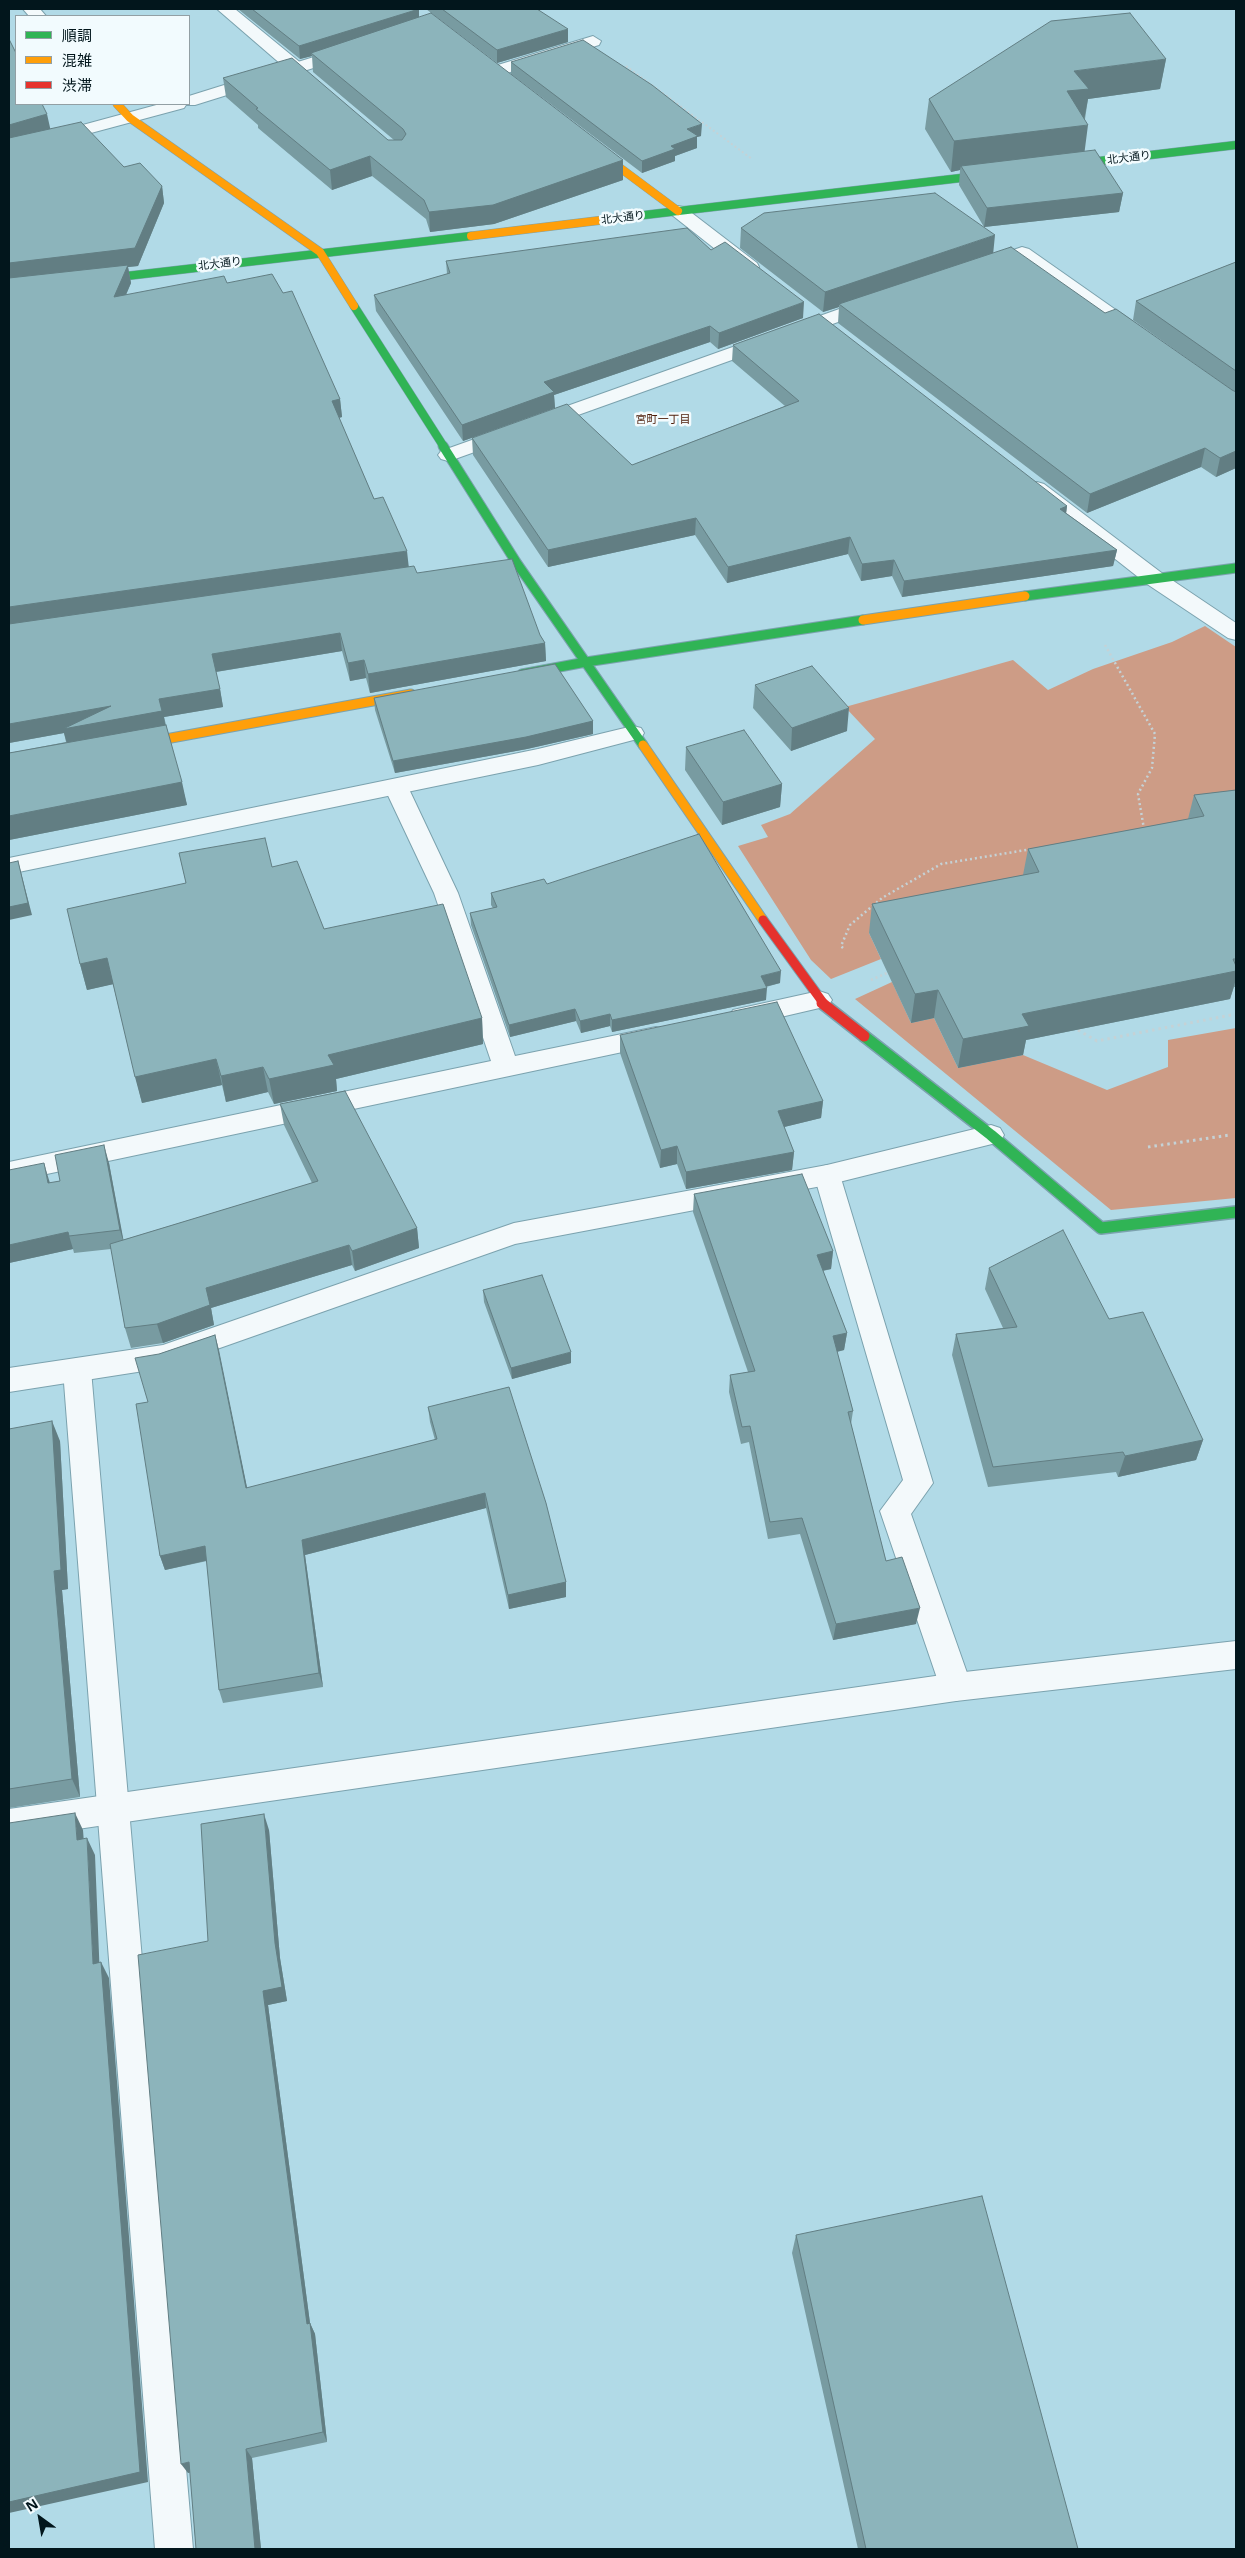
<!DOCTYPE html>
<meta charset="utf-8">
<style>
body{margin:0}
#map{position:relative;width:1245px;height:2558px;overflow:hidden;background:#b1dae7;font-family:"Noto Sans","Noto Sans JP",sans-serif}
canvas{display:block}
.frame{position:absolute;inset:0;border:10px solid #02161c;pointer-events:none}
.legend{position:absolute;left:15px;top:15px;width:175px;height:90px;box-sizing:border-box;background:#f2fbfe;border:1px solid #929fa4;margin:0;padding:6px 9px;list-style:none;font-size:15px;color:#02161c}
.legend li{display:flex;align-items:center;gap:10px;height:25px}
.legend b{width:25px;border:1px solid #929fa4}
.north{position:absolute;left:15px;top:2493px;width:50px;height:50px;-webkit-text-stroke:4px #f2fbfe;paint-order:stroke;rotate:328deg;font-size:14px;font-weight:700;line-height:20px;text-align:center;color:#02161c}
.north::after{content:'';display:block;margin:auto;width:18px;height:22px;background:#02161c;clip-path:polygon(50% 0,100% 100%,50% 72%,0 100%)}
</style>
<div id="map">
<canvas width="1245" height="2558"></canvas>
<div class="frame"></div>
<ul class="legend">
<li><b style="height:6px;background:#30b455"></b>順調</li>
<li><b style="height:6px;background:#ff9f0a"></b>混雑</li>
<li><b style="height:6px;background:#e5322d"></b>渋滞</li>
</ul>
<div class="north">N</div>
</div>
<script>
const context = document.querySelector('canvas').getContext('2d');
context.lineJoin = 'round';
function fill(path, color) {
  context.fillStyle = color;
  context.fill(path, 'evenodd');
}
function poly(rows) {
  const path = new Path2D();
  for (const r of rows) {
    path.moveTo(r[0], r[1]);
    for (let i = 2; i < r.length; i += 2) path.lineTo(r[i], r[i + 1]);
  }
  return path;
}
function stroke(path, color, width, dash) {
  context.strokeStyle = color;
  context.lineWidth = width;
  context.lineCap = dash ? 'butt' : 'round';
  context.setLineDash(dash || []);
  context.stroke(path);
}
function drawText(font, color, halo, rows, align = 'center') {
  context.font = font + ' "Noto Sans","Noto Sans JP",sans-serif';
  context.lineWidth = 5;
  context.setLineDash([]);
  context.textBaseline = 'middle';
  context.strokeStyle = halo;
  context.fillStyle = color;
  for (const [text, x, y, turn = 0] of rows) {
    context.save();
    context.translate(x, y);
    context.rotate((+turn || 0) * Math.PI / 180);
    context.textAlign = isNaN(turn) ? turn : align;
    if (halo) context.strokeText(text, 0, 0);
    context.fillText(text, 0, 0);
    context.restore();
  }
}
const forest = poly([
 [1205,626,1236,647,1236,818,869,933,881,959,831,979,811,960,738,846,768,837,761,825,790,814,875,739,845,707,1013,660,1048,690,1093,669,1172,642],
 [892,982,911,1023,934,1018,958,1068,1023,1055,1107,1090,1168,1067,1168,1040,1236,1028,1236,1198,1111,1210,855,999]
]);
const pathFar2 = poly([
 [626,66,752,159]
]);
const pathFar1 = poly([
 [1105,645,1155,734,1152,768,1138,794,1144,829],
 [843,948,841,946,850,925,882,898,941,864,1032,849],
 [871,980,887,973]
]);
const path = poly([
 [1078,1030,1097,1041,1236,1014],
 [1148,1147,1230,1135]
]);
const lane = poly([
 [217,9,235,9,302,64,304,68,302,72,290,72,217,9],
 [633,726,641,728,644,733,641,738,538,765,9,874,9,858,538,749,633,726],
 [827,1165,836,1168,840,1175,933,1483,911,1514,972,1687,967,1697,956,1701,945,1697,940,1687,880,1511,903,1480,814,1175,818,1168,827,1165],
 [77,1358,87,1362,91,1370,193,2549,155,2549,63,1370,67,1362,77,1358]
]);
const street = poly([
 [23,9,40,9,46,16,29,16,23,9],
 [593,36,601,41,599,45,494,77,486,72,488,68,593,36],
 [349,46,355,47,357,51,355,55,195,105,186,105,184,108,9,155,9,145,160,104,189,104,189,96,349,46],
 [678,206,684,207,757,263,759,267,757,271,743,271,672,215,669,211,672,207,678,206],
 [1022,247,1029,249,1143,329,1146,333,1143,337,1129,337,1020,260,985,272,978,270,976,266,978,262,1022,247],
 [873,297,880,299,882,303,880,307,455,459,448,461,441,459,438,455,441,451,873,297],
 [1037,482,1044,484,1163,574,1236,623,1236,640,1228,638,1147,584,1030,492,1027,488,1030,484,1037,482],
 [396,779,404,782,408,787,458,893,515,1056,656,1027,665,1029,669,1036,665,1043,9,1182,9,1162,491,1061,434,893,384,787,388,782,396,779],
 [819,991,828,994,832,1000,828,1006,742,1026,733,1024,729,1017,733,1010,742,1008,819,991],
 [991,1125,1000,1128,1004,1135,1000,1142,827,1185,515,1244,163,1368,9,1392,9,1368,163,1345,514,1223,827,1165,991,1125],
 [1236,1641,1236,1669,956,1701,9,1839,9,1809,956,1673,1236,1641]
]);
const fastFar2 = poly([
 [1065,165,1236,145],
 [636,216,995,174],
 [92,280,471,236],
 [354,306,444,447]
]);
const fastFar1 = poly([
 [443,446,516,562,643,745],
 [1025,596,1236,568],
 [522,674,586,662,863,620]
]);
const fast = poly([
 [864,1036,991,1135,1101,1228,1236,1212]
]);
const slowFar1 = poly([
 [117,104,130,118,320,252,354,306],
 [592,147,678,211],
 [471,236,636,216]
]);
const slow = poly([
 [863,620,1025,596],
 [133,745,411,694],
 [643,745,763,920]
]);
const jamFar1 = poly([
 [763,920,824,1004]
]);
const jam = poly([
 [822,1003,864,1036]
]);
const wall = poly([
 [238,9,419,9,419,17,623,180,494,224,430,232,426,219,372,176,332,190,258,128,258,125,226,97,223,78,388,140,394,140,313,72,312,56,300,59],
 [426,9,540,9,540,11,568,42,497,63],
 [9,39,50,129,162,186,164,203,138,266,128,267,131,283,126,295,227,283,340,399,342,417,339,418,374,499,409,567,417,573,540,635,545,643,546,661,370,693,366,678,350,681,342,651,216,672,220,689,223,707,164,717,187,805,9,840,9,753,66,742,64,733,9,743],
 [1166,59,1160,89,1088,99,1085,119,1084,151,1123,193,1119,212,984,227,959,185,960,170,951,172,925,129,929,99],
 [511,62,701,136,697,137,697,148,675,156,675,161,642,173,511,74],
 [741,228,993,253,1105,313,1233,391,1133,320,1136,301,1236,262,1236,468,1216,477,1201,467,1087,513,838,323,839,307,823,312,740,248],
 [711,250,803,318,718,349,710,342,554,395,555,408,463,441,376,311,374,295,447,274,446,261],
 [733,345,1067,506,1066,513,1117,550,1113,566,902,597,892,576,861,581,848,554,727,583,695,535,548,567,473,455,472,438,632,465,785,406,732,361],
 [755,685,847,731,791,751,753,708],
 [374,698,593,721,593,734,527,749,395,773,375,710],
 [686,747,782,784,780,807,722,825,685,770],
 [1236,790,1236,987,1234,987,1230,999,1026,1040,1023,1055,958,1068,934,1018,911,1023,869,933,872,904,1023,875,1028,849,1188,819,1194,795],
 [179,853,272,867,324,929,482,1018,483,1044,336,1079,337,1091,274,1104,268,1092,226,1102,222,1085,142,1103,113,984,87,990,80,964,186,883],
 [547,884,780,983,766,987,766,1000,612,1032,610,1026,581,1033,576,1021,510,1037,471,925,470,913,493,908,491,905,491,893],
 [620,1035,823,1101,821,1118,784,1127,794,1152,792,1170,686,1189,677,1164,660,1168,620,1053],
 [280,1104,417,1228,419,1248,355,1271,352,1265,211,1308,214,1325,163,1343,131,1348,125,1328,111,1249,74,1253,73,1249,9,1263,9,1170,49,1180,50,1183,60,1181,109,1163,123,1240,312,1183,284,1125],
 [694,1194,833,1251,831,1269,823,1271,847,1333,844,1350,837,1352,853,1411,851,1424,886,1561,916,1624,833,1640,800,1534,768,1539,749,1442,741,1444,729,1392,730,1375,748,1372,693,1212],
 [989,1268,1109,1319,1203,1440,1196,1460,1118,1477,1116,1472,988,1487,952,1355,956,1334,1003,1328,985,1289],
 [483,1290,571,1363,512,1379,484,1302],
 [215,1335,247,1488,435,1440,430,1422,428,1407,566,1582,566,1597,509,1609,486,1508,305,1555,323,1687,223,1703,219,1690,207,1561,165,1570,160,1556,148,1402,159,1354],
 [9,1429,60,1441,68,1589,62,1590,80,1797,9,1808],
 [269,1830,280,1958,287,2001,268,2005,310,2323,315,2334,327,2442,252,2458,261,2549,196,2549,190,2472,188,2473,208,1941],
 [796,2235,1078,2549,858,2549,792,2253]
]);
const shadedWall = poly([
 [419,9,419,23,311,53,312,56,300,59,299,46],
 [568,29,568,42,497,63,497,50],
 [1166,59,1160,89,1088,99,1084,120,1067,91,1074,71],
 [47,114,51,132,9,143,9,125],
 [702,124,701,136,697,137,697,148,675,156,675,161,642,173,642,161,687,129],
 [1088,125,1084,156,961,166,960,170,951,172,954,141],
 [370,156,372,176,332,190,330,170],
 [623,160,623,180,494,224,430,232,429,212],
 [162,186,164,203,138,266,128,267,131,283,117,315,9,282,9,263],
 [1123,193,1119,212,984,227,987,208],
 [995,235,993,255,839,304,839,307,823,312,825,292],
 [804,302,803,318,718,349,719,333],
 [710,326,710,342,554,395,555,408,463,441,462,425,544,382],
 [340,399,342,417,334,419,332,401],
 [1205,448,1201,467,1087,513,1090,494],
 [1236,451,1236,468,1216,477,1220,458],
 [1067,506,1065,522,1060,509],
 [696,518,695,535,548,567,548,550],
 [850,537,848,554,727,583,728,567],
 [1117,550,1113,566,902,597,904,581],
 [407,551,409,569,9,626,9,607],
 [894,560,892,576,861,581,862,564],
 [340,633,342,651,215,672,212,654],
 [545,643,546,661,370,693,368,674],
 [364,660,366,678,350,681,348,663],
 [220,689,223,707,164,717,166,730,68,747,64,733,9,743,9,724,111,706,159,699],
 [849,708,847,731,791,751,792,728],
 [593,721,593,734,527,749,395,773,393,761],
 [182,782,187,805,9,840,9,816],
 [782,784,780,807,722,825,723,802],
 [18,861,32,915,9,920,9,907],
 [107,958,114,984,87,990,80,964],
 [781,971,780,983,760,988,761,976],
 [1236,971,1236,979,1230,999,1026,1040,1023,1055,958,1068,963,1039,1022,1014],
 [767,988,766,1000,612,1032,612,1020],
 [938,990,934,1018,911,1023,915,994],
 [575,1009,576,1021,510,1037,509,1025],
 [610,1014,610,1026,581,1033,580,1021],
 [482,1018,483,1044,336,1079,337,1091,274,1104,269,1079,328,1055],
 [216,1059,222,1085,142,1103,135,1077],
 [263,1067,268,1092,226,1102,221,1076],
 [823,1101,821,1118,776,1129,778,1111],
 [104,1145,109,1163,125,1248,120,1230],
 [677,1146,677,1164,660,1168,661,1150],
 [794,1152,792,1170,686,1189,686,1172],
 [44,1163,49,1180,53,1201,48,1183],
 [417,1228,419,1248,355,1271,352,1251],
 [68,1232,73,1249,9,1263,9,1245],
 [349,1245,352,1265,211,1308,214,1325,163,1343,157,1324,206,1288],
 [833,1251,831,1269,815,1272,817,1255],
 [847,1333,844,1350,831,1353,833,1336],
 [215,1335,219,1350,250,1502,246,1488],
 [571,1352,571,1363,512,1379,511,1368],
 [52,1421,60,1441,68,1589,62,1590,80,1797,72,1779,54,1571],
 [1203,1440,1196,1460,1118,1477,1125,1456],
 [485,1493,486,1508,305,1555,323,1687,319,1673,302,1540],
 [205,1546,209,1560,165,1570,160,1556],
 [566,1582,566,1597,509,1609,508,1595],
 [920,1608,916,1624,833,1640,836,1624],
 [75,1813,83,1830,85,1857,77,1840],
 [264,1814,269,1830,280,1958,287,2001,268,2005,311,2331,310,2323,315,2334,327,2442,323,2432,307,2324,263,1991,275,1943],
 [87,1838,95,1855,100,1979,93,1964],
 [101,1962,109,1978,148,2482,9,2513,9,2502],
 [246,2449,252,2458,261,2549,255,2549],
 [189,2462,196,2471,188,2473,181,2464]
]);
const building = poly([
 [252,9,419,9,299,46,252,9],
 [442,9,537,9,568,29,497,50,442,9],
 [431,13,623,160,493,205,429,212,424,200,370,156,330,170,256,109,258,108,223,78,292,58,388,140,402,140,406,134,403,129,311,53,431,13],
 [1130,13,1166,59,1074,71,1089,89,1067,91,1088,125,954,141,929,99,1051,21,1130,13],
 [9,39,16,53,16,104,42,104,47,114,9,125,9,39],
 [583,40,652,85,702,124,687,129,698,136,671,146,675,149,642,161,511,62,583,40],
 [81,122,124,167,140,163,162,186,135,248,9,263,9,138,81,122],
 [1095,150,1123,193,987,208,961,166,1095,150],
 [935,193,995,235,825,292,741,228,764,213,935,193],
 [687,228,711,250,725,242,804,302,719,333,710,326,544,382,554,392,462,425,374,295,450,273,446,261,687,228],
 [1011,247,1105,313,1116,309,1232,390,1236,392,1236,451,1220,458,1205,448,1090,494,839,304,1011,247],
 [1236,262,1236,371,1136,301,1236,262],
 [128,265,114,297,224,276,227,283,272,274,283,293,292,291,340,399,332,401,374,499,383,497,407,551,9,607,9,278,128,265],
 [819,314,1067,506,1060,509,1117,550,904,581,894,560,862,564,850,537,728,567,696,518,548,550,472,438,567,404,632,465,799,401,733,345,819,314],
 [512,559,540,635,545,643,368,674,364,660,348,663,340,633,212,654,220,689,159,699,162,711,63,729,111,706,9,724,9,624,414,566,417,573,512,559],
 [555,664,593,721,526,737,393,761,374,698,555,664],
 [812,666,849,708,792,728,755,685,812,666],
 [166,725,182,782,9,816,9,753,166,725],
 [744,730,782,784,723,802,686,747,744,730],
 [1236,790,1236,959,1233,959,1236,966,1236,971,1022,1014,1029,1026,963,1039,938,990,915,994,872,904,1039,872,1028,849,1204,816,1194,795,1236,790],
 [699,834,781,971,761,976,767,988,612,1020,610,1014,580,1021,575,1009,509,1025,470,913,497,907,491,893,544,879,547,884,699,834],
 [265,838,272,867,297,861,324,929,443,904,482,1018,328,1055,334,1065,269,1079,263,1067,221,1076,216,1059,135,1077,107,958,80,964,67,909,186,883,179,853,265,838],
 [18,861,28,903,9,907,9,863,18,861],
 [777,1002,823,1101,778,1111,794,1152,686,1172,677,1146,661,1150,620,1035,777,1002],
 [345,1091,417,1228,352,1251,349,1245,206,1288,210,1305,157,1324,125,1328,110,1244,318,1181,280,1104,345,1091],
 [104,1145,120,1230,69,1236,68,1232,9,1245,9,1170,44,1163,48,1183,60,1181,55,1155,104,1145],
 [802,1174,833,1251,817,1255,847,1333,833,1336,853,1411,848,1412,886,1561,902,1557,920,1608,836,1624,802,1518,770,1522,750,1426,742,1427,730,1375,755,1371,694,1194,802,1174],
 [1063,1230,1109,1319,1143,1312,1203,1440,1125,1456,1123,1452,993,1467,956,1334,1017,1327,989,1268,1063,1230],
 [542,1275,571,1352,511,1368,483,1290,542,1275],
 [215,1335,246,1488,437,1439,428,1407,509,1387,546,1503,566,1582,508,1595,485,1493,302,1540,319,1673,219,1690,205,1546,160,1556,136,1404,148,1402,135,1358,159,1354,215,1335],
 [52,1421,61,1570,54,1571,72,1779,9,1789,9,1429,52,1421],
 [75,1813,77,1840,87,1838,93,1964,101,1962,140,2472,9,2502,9,1823,75,1813],
 [264,1814,275,1943,282,1987,263,1991,307,2324,310,2323,323,2432,246,2449,255,2549,196,2549,189,2462,181,2464,138,1955,208,1941,201,1824,264,1814],
 [982,2196,1078,2549,866,2549,796,2235,982,2196]
]);
const farStreetnames = [
 ["北大通り",1129,158,-7],
 ["北大通り",623,218,-7],
 ["北大通り",220,264,-7]
];
const farNeighbourhoodnames = [
 ["宮町一丁目",663,420]
];
fill(forest, '#cd9c86');
stroke(lane, '#7ba2ae', 2);
stroke(street, '#7ba2ae', 2);
stroke(fastFar2, '#7ba2ae', 9);
stroke(fastFar1, '#7ba2ae', 11);
stroke(fast, '#7ba2ae', 14);
stroke(slowFar1, '#7ba2ae', 9);
stroke(slow, '#7ba2ae', 11);
stroke(jamFar1, '#7ba2ae', 11);
stroke(jam, '#7ba2ae', 14);
stroke(pathFar2, '#c5d2d6', 2, [2, 2.5]);
stroke(pathFar1, '#c5d2d6', 2.5, [2, 3]);
stroke(path, '#c5d2d6', 3, [2.5, 4]);
fill(lane, '#f3f9fb');
fill(street, '#f3f9fb');
stroke(fastFar2, '#30b455', 8);
stroke(fastFar1, '#30b455', 9);
stroke(fast, '#30b455', 11);
stroke(slowFar1, '#ff9f0a', 8);
stroke(slow, '#ff9f0a', 9);
stroke(jamFar1, '#e5322d', 9);
stroke(jam, '#e5322d', 11);
fill(wall, '#789ba1');
fill(shadedWall, '#627e83');
fill(building, '#8cb4bb');
stroke(building, '#627e83', 1);
drawText('11px', '#02161c', '#f2fbfe', farStreetnames);
drawText('11px', '#4d1c08', '#f2fbfe', farNeighbourhoodnames);
</script>
